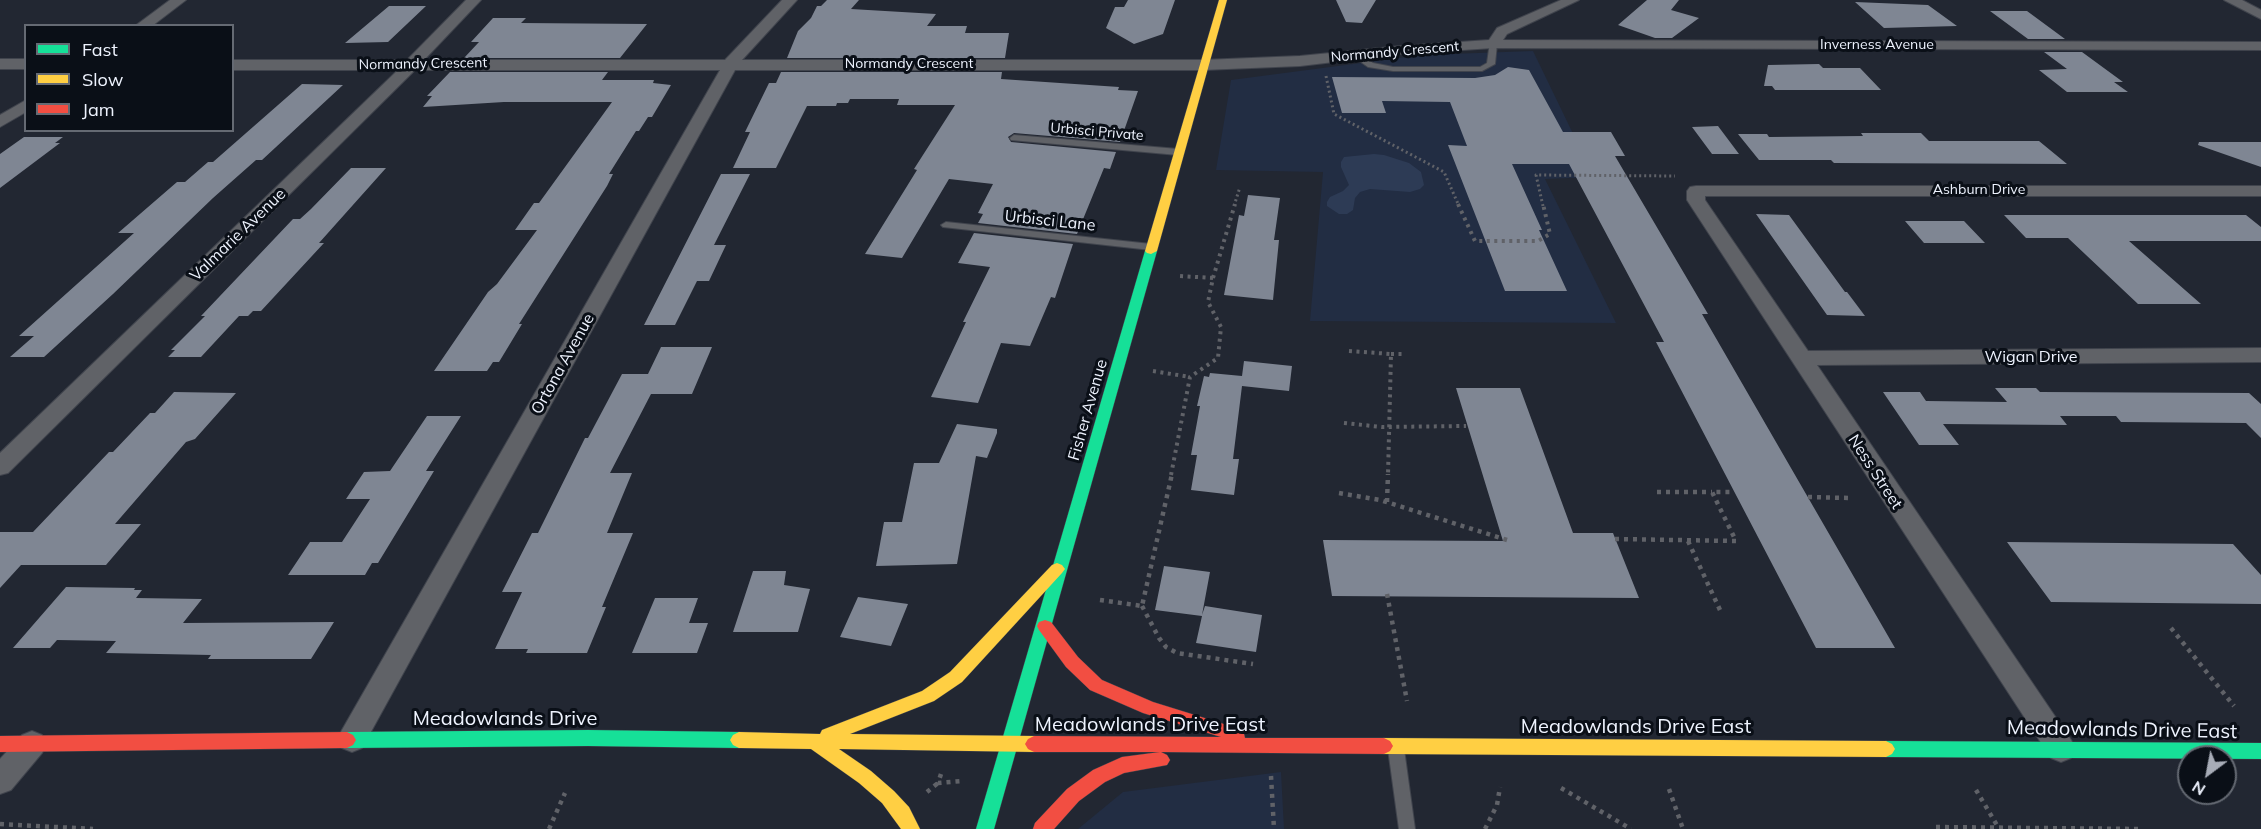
<!DOCTYPE html>
<style>
body{margin:0}
#map{position:relative;width:2261px;height:829px;overflow:hidden;background:#222732;font-family:Mulish,sans-serif}
canvas{display:block}
.legend{position:absolute;left:24px;top:24px;width:210px;height:108px;box-sizing:border-box;background:#0a0f17;border:2px solid #656a73;margin:0;padding:8px 10px;list-style:none;font-size:18px;color:#eef3fe}
.legend li{display:flex;align-items:center;gap:12px;height:30px}
.legend b{width:30px;border:2px solid #656a73}
.north{position:absolute;left:2177px;top:745px;width:60px;height:60px;box-sizing:border-box;background:#0a0f17;border:2px solid #656a73;border-radius:50%;rotate:212deg;font-size:16px;font-weight:700;line-height:24px;text-align:center;color:#eef3fe}
.north::after{content:'';display:block;margin:auto;width:21px;height:27px;background:#a7acb7;clip-path:polygon(50% 0,100% 100%,50% 72%,0 100%)}
</style>
<div id="map">
<canvas width="2261" height="829"></canvas>
<ul class="legend">
<li><b style="height:8px;background:#16e098"></b>Fast</li>
<li><b style="height:8px;background:#ffcf43"></b>Slow</li>
<li><b style="height:8px;background:#f24e42"></b>Jam</li>
</ul>
<div class="north">N</div>
</div>
<script>
const context = document.querySelector('canvas').getContext('2d');
context.lineJoin = 'round';
function fill(path, color) {
  context.fillStyle = color;
  context.fill(path, 'evenodd');
}
function poly(rows) {
  const path = new Path2D();
  for (const r of rows) {
    path.moveTo(r[0], r[1]);
    for (let i = 2; i < r.length; i += 2) path.lineTo(r[i], r[i + 1]);
  }
  return path;
}
function stroke(path, color, width, dash) {
  context.strokeStyle = color;
  context.lineWidth = width;
  context.lineCap = dash ? 'butt' : 'round';
  context.setLineDash(dash || []);
  context.stroke(path);
}
function drawText(font, color, halo, rows, align = 'center') {
  context.font = font + ' Mulish,sans-serif';
  context.lineWidth = 6;
  context.setLineDash([]);
  context.textBaseline = 'middle';
  context.strokeStyle = halo;
  context.fillStyle = color;
  for (const [text, x, y, turn = 0] of rows) {
    context.save();
    context.translate(x, y);
    context.rotate((+turn || 0) * Math.PI / 180);
    context.textAlign = isNaN(turn) ? turn : align;
    if (halo) context.strokeText(text, 0, 0);
    context.fillText(text, 0, 0);
    context.restore();
  }
}
const built = poly([
 [1533,51,1594,177,1545,179,1616,323,1310,321,1323,172,1216,170,1231,80,1422,55],
 [1281,772,1284,829,1078,829,1123,792]
]);
const green = poly([
 [1374,154,1384,155,1409,163,1421,172,1424,185,1420,189,1410,192,1370,189,1360,192,1355,198,1353,210,1347,214,1339,214,1327,206,1327,202,1330,197,1343,191,1349,185,1341,167,1341,162,1344,157]
]);
const building = poly([
 [827,0,859,0,851,9,936,14,927,26,967,26,965,33,1009,33,1005,58,787,58,798,31,811,18,817,6,821,6],
 [1128,0,1175,0,1163,34,1134,44,1106,28,1115,7,1124,7],
 [1336,0,1376,0,1362,23,1346,22],
 [1647,0,1679,0,1671,10,1699,18,1672,38,1655,38,1618,25],
 [1855,2,1928,5,1957,26,1884,28],
 [389,6,426,6,388,42,345,43],
 [1990,11,2027,11,2065,39,2028,39],
 [493,18,526,18,521,23,647,24,620,58,464,58,479,42,471,42],
 [2044,52,2082,52,2123,82,2114,82,2128,92,2067,92,2039,70,2067,69],
 [1819,64,1823,68,1860,68,1881,90,1775,90,1772,86,1764,86,1768,65],
 [1508,67,1529,70,1563,132,1611,132,1625,156,1615,156,1708,314,1702,314,1895,648,1816,648,1656,342,1664,342,1569,164,1512,164,1542,230,1539,230,1567,291,1505,291,1448,145,1467,146,1450,102,1382,101,1386,113,1342,113,1332,77,1475,78,1495,75],
 [450,72,608,72,602,80,654,80,653,83,671,85,652,117,648,117,639,131,636,131,609,174,613,174,607,186,519,324,522,324,499,362,493,362,487,371,434,371,488,292,497,284,537,230,515,230,534,203,539,203,612,102,504,102,423,107,432,96,427,96],
 [781,72,1002,72,1001,79,1119,87,1118,90,1138,91,1120,142,1014,133,1008,137,1011,142,1116,152,1110,169,1104,168,1077,234,978,223,983,214,978,213,993,184,949,179,902,258,865,254,917,170,914,169,955,105,897,105,899,99,850,99,848,103,837,103,836,106,807,106,776,168,733,168,750,132,745,132,769,83,776,83],
 [302,84,343,85,262,160,256,160,213,198,113,294,44,357,10,357,34,336,19,336,134,233,118,233,177,182,185,182,208,162,213,162],
 [1718,126,1739,154,1712,154,1692,127],
 [1861,133,1921,133,1929,141,2039,141,2067,164,1834,163,1831,160,1759,160,1738,134,1767,134,1769,137,1863,136],
 [24,137,63,137,55,143,60,143,0,188,0,154],
 [2199,142,2261,142,2261,167,2198,145],
 [351,168,386,168,319,243,324,243,261,311,253,311,248,316,239,316,201,357,168,357,175,350,171,350,205,316,201,316,293,219,300,219,311,209],
 [721,174,750,174,714,245,726,245,709,281,697,281,675,325,644,325],
 [1248,195,1280,198,1274,240,1279,240,1273,300,1224,295,1239,215,1244,216],
 [1756,214,1789,215,1845,292,1847,292,1865,316,1827,315],
 [2004,215,2246,215,2261,227,2261,241,2129,241,2201,304,2138,304,2068,238,2026,238],
 [1905,221,1964,221,1985,243,1924,243],
 [974,233,1073,244,1055,298,1051,297,1030,346,1001,343,978,403,931,397,966,322,963,322,990,267,958,263],
 [661,347,712,347,692,394,651,394,610,473,632,473,607,533,633,533,602,607,606,607,587,653,526,653,528,649,495,649,522,592,502,592,532,533,538,533,585,438,588,438,622,374,648,374],
 [1244,361,1292,366,1289,391,1242,386,1233,459,1239,459,1234,495,1191,490,1197,455,1191,455,1200,406,1197,406,1204,376,1209,377,1210,373,1242,376],
 [1456,388,1520,388,1573,533,1613,533,1639,598,1332,596,1323,540,1503,541],
 [1995,388,2036,388,2040,392,2249,393,2261,404,2261,438,2246,423,2121,422,2116,416,2060,416,2067,425,1943,424,1959,445,1919,445,1883,392,1920,392,1926,401,2007,402],
 [174,392,236,393,195,439,186,442,115,524,141,524,106,565,21,565,0,588,0,532,33,532,109,452,113,452,150,413,155,413],
 [427,416,461,416,426,471,434,471,378,563,372,563,365,575,288,575,310,542,342,542,370,499,346,499,364,472,390,471],
 [957,424,997,429,997,433,987,458,976,456,957,564,876,566,884,522,902,522,914,463,939,463],
 [2007,542,2233,544,2261,575,2261,604,2051,602],
 [1164,566,1210,572,1202,615,1205,606,1262,615,1256,652,1196,643,1202,616,1155,610],
 [753,571,786,571,784,585,810,589,798,632,733,632],
 [66,587,135,588,134,590,142,590,136,598,202,599,183,623,334,622,311,659,208,659,211,655,106,653,116,641,57,640,50,648,13,648],
 [858,597,908,604,891,646,840,637],
 [655,598,698,598,689,623,708,623,697,653,632,653]
]);
const pathFar2 = poly([
 [1326,76,1334,114,1444,172,1459,206],
 [1234,206,1240,187],
 [1543,206,1536,175,1675,176]
]);
const pathFar1 = poly([
 [1458,204,1475,241,1538,241,1550,234,1543,204],
 [1213,278,1235,204],
 [1349,351,1391,354,1388,475],
 [1391,354,1402,354],
 [1153,371,1190,377],
 [1344,423,1382,427,1466,426],
 [1171,475,1190,377,1218,358,1221,327,1208,302,1213,278,1180,276]
]);
const path = poly([
 [1657,492,1712,492],
 [1339,493,1380,500,1507,540],
 [1808,497,1851,498],
 [1387,502,1388,474],
 [1615,539,1736,541,1712,492,1734,492],
 [1688,541,1720,610],
 [1387,594,1407,701],
 [1100,600,1142,606,1172,474],
 [1142,606,1159,638,1166,647,1177,653,1253,664],
 [2171,628,2234,706],
 [941,774,938,783,962,781],
 [1271,776,1274,829],
 [1561,788,1631,829],
 [1669,789,1683,829],
 [1976,790,1998,827],
 [927,792,938,783],
 [0,824,93,829],
 [1936,827,2141,829],
 [549,829,565,793],
 [1485,829,1497,805,1500,787]
]);
const lane = poly([
 [1490,42,1497,44,1495,64,1482,71,1393,71,1368,67,1351,55,1358,53,1373,63,1393,67,1480,67,1487,63,1490,42],
 [1014,135,1178,149,1183,152,1178,155,1011,140,1010,138,1014,135],
 [946,222,1151,244,1156,247,1151,250,943,227,941,225,946,222],
 [1396,742,1402,744,1404,749,1415,829,1399,829,1388,749,1390,744,1396,742]
]);
const street = poly([
 [170,0,186,0,152,26,135,26,170,0],
 [466,0,481,0,424,60,725,60,782,0,797,0,742,60,1203,60,1300,56,1401,46,1489,40,1497,28,1561,0,1579,0,1507,34,1503,40,2261,42,2261,50,1493,48,1401,54,1300,66,1203,70,735,70,362,748,352,752,342,748,337,739,342,730,720,70,415,70,8,473,0,475,0,453,398,70,232,70,232,60,407,60,466,0],
 [2224,0,2242,0,2261,10,2261,19,2224,0],
 [0,59,26,59,26,69,0,69,0,59],
 [26,100,26,112,0,127,0,115,26,100],
 [1696,186,2261,186,2261,196,1705,196,1705,200,1808,351,2261,348,2261,362,1817,365,2071,740,2076,749,2071,758,2061,762,2051,758,1687,200,1687,191,1690,187,1696,186],
 [32,731,42,735,47,744,42,753,11,790,0,794,0,759,22,735,32,731]
]);
const fast = poly([
 [1151,248,1157,251,994,829,976,829,1145,251,1151,248],
 [588,730,739,732,745,735,748,740,745,745,739,748,588,746,347,748,341,745,338,740,341,735,347,732,588,730],
 [1886,741,2261,743,2261,759,1886,757,1880,754,1877,749,1880,744,1886,741]
]);
const slow = poly([
 [1219,0,1227,0,1157,251,1151,254,1147,253,1145,251,1219,0],
 [1057,563,1062,565,1065,569,1062,573,962,682,934,701,850,734,1034,736,1040,739,1043,744,1040,749,1034,752,839,749,871,771,894,791,909,807,920,829,901,829,882,803,859,783,811,749,739,748,733,745,730,740,733,735,739,732,820,734,822,730,922,691,950,672,1052,565,1057,563],
 [1384,738,1886,741,1892,744,1895,749,1892,754,1886,757,1384,754,1378,751,1375,746,1378,741,1384,738]
]);
const jam = poly([
 [1045,620,1051,622,1078,657,1102,680,1153,702,1243,730,1245,738,1384,738,1390,741,1393,746,1390,751,1384,754,1161,752,1167,755,1170,760,1167,765,1124,773,1105,782,1079,801,1054,829,1033,829,1035,823,1067,789,1093,770,1122,757,1160,752,1034,752,1028,749,1025,744,1028,739,1034,736,1221,737,1143,713,1090,690,1066,667,1039,630,1037,626,1039,622,1045,620],
 [347,732,353,735,356,740,353,745,347,748,0,752,0,736,347,732]
]);
const farStreetnames = [
 ["Inverness Avenue",1877,45],
 ["Normandy Crescent",1395,52,-5],
 ["Normandy Crescent",423,64,-1],
 ["Normandy Crescent",909,64],
 ["Urbisci Private",1097,132,5],
 ["Ashburn Drive",1979,190]
];
const streetNames = [
 ["Urbisci Lane",1050,221,6],
 ["Valmarie Avenue",238,235,-44],
 ["Wigan Drive",2031,357],
 ["Ortona Avenue",563,364,-61],
 ["Fisher Avenue",1088,410,-74],
 ["Ness Street",1875,472,57]
];
const nearStreetnames = [
 ["Meadowlands Drive",505,719],
 ["Meadowlands Drive East",1150,725],
 ["Meadowlands Drive East",1636,727],
 ["Meadowlands Drive East",2122,730,1]
];
fill(built, '#222d43');
fill(green, '#2d3b55');
fill(building, '#7f8693');
stroke(lane, '#40444d', 2);
stroke(street, '#40444d', 2);
stroke(fast, '#40444d', 1);
stroke(slow, '#40444d', 1);
stroke(jam, '#40444d', 1);
stroke(pathFar2, '#606268', 3, [2, 3]);
stroke(pathFar1, '#606268', 4, [3, 4.5]);
stroke(path, '#606268', 4.5, [4, 5]);
fill(lane, '#606267');
fill(street, '#606267');
fill(fast, '#16e098');
fill(slow, '#ffcf43');
fill(jam, '#f24e42');
drawText('14px', '#eef3fe', '#0a0f17', farStreetnames);
drawText('16px', '#eef3fe', '#0a0f17', streetNames);
drawText('20px', '#eef3fe', '#0a0f17', nearStreetnames);
</script>
